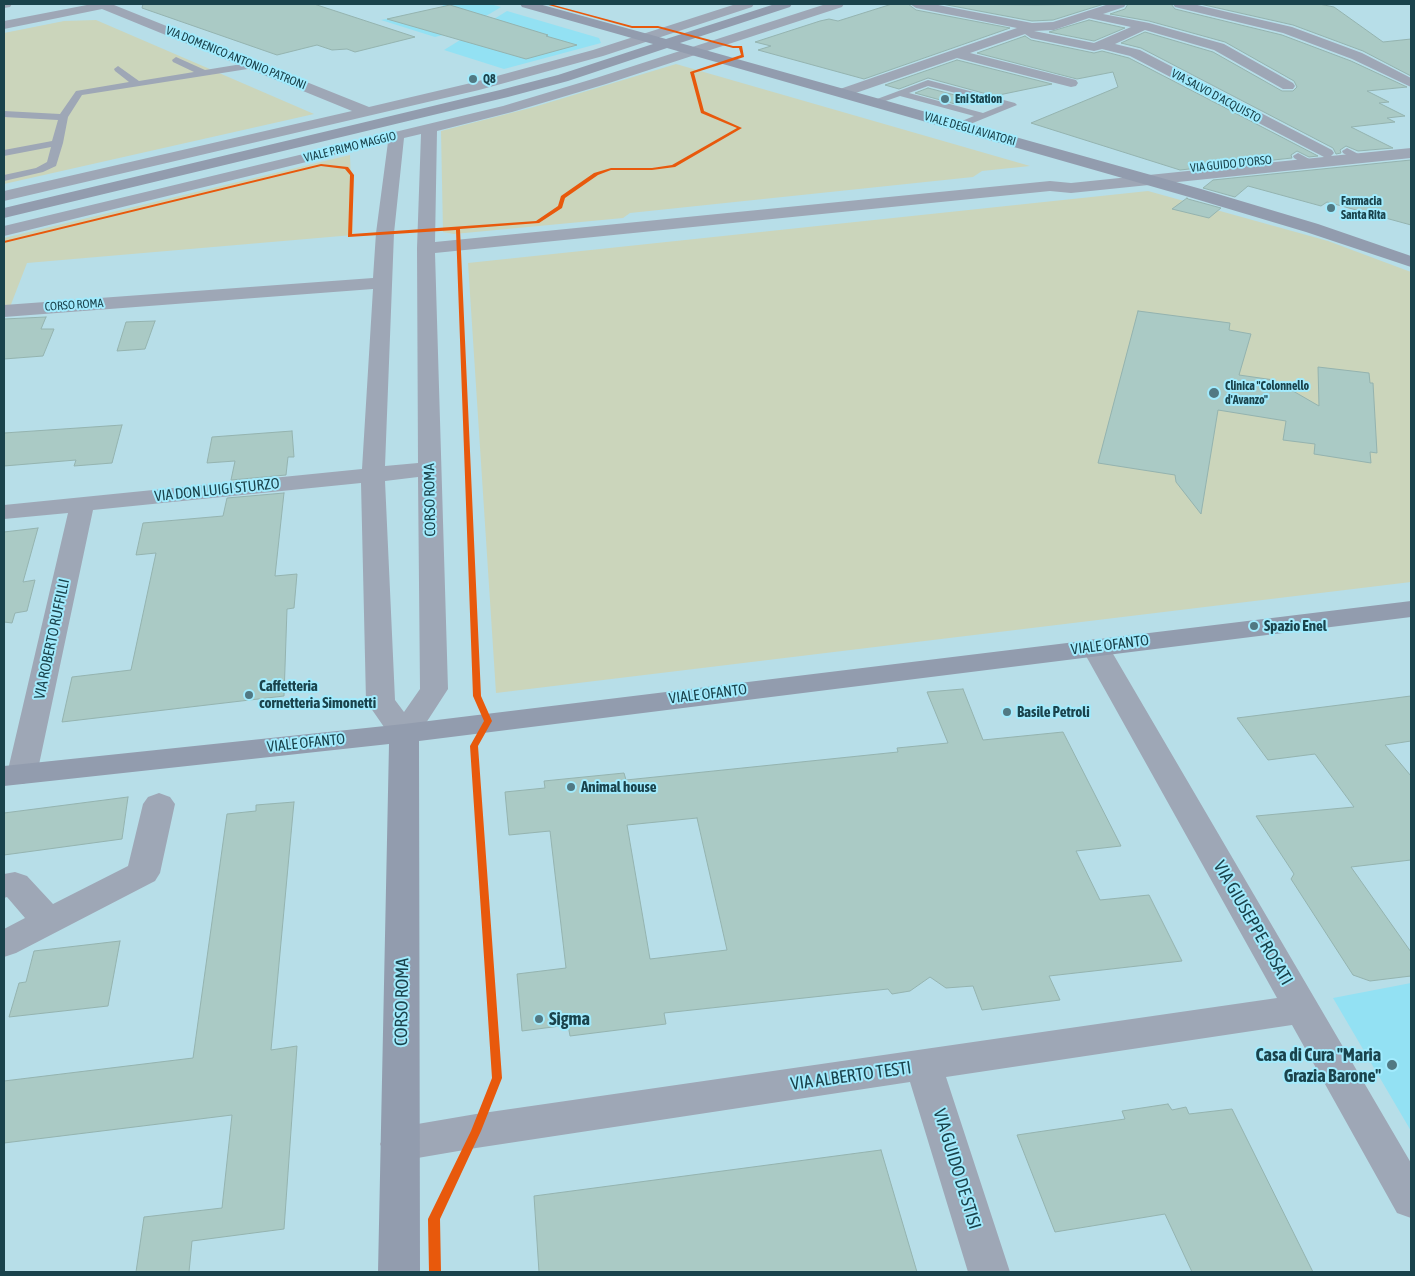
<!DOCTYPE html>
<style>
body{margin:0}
#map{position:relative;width:1415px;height:1276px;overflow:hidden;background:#b7dee8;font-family:"Asap Condensed",sans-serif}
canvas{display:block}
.frame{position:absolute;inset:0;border:5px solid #1a434c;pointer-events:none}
</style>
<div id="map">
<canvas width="1415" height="1276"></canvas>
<div class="frame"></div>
</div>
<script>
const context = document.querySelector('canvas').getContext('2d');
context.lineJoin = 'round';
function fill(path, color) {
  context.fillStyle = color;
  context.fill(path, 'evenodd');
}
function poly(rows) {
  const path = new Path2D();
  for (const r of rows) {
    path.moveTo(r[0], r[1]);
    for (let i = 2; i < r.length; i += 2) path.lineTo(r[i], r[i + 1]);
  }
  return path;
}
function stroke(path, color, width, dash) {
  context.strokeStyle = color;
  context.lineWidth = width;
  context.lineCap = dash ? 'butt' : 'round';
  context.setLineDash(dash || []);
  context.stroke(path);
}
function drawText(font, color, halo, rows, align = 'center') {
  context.font = font + ' "Asap Condensed",sans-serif';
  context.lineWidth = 4;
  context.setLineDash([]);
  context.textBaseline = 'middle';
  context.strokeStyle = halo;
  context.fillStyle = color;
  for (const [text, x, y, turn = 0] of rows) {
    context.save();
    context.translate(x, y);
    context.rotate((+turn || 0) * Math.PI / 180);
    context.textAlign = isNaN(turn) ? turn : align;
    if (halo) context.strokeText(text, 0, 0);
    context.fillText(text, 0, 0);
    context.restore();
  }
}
const built = poly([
 [447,4,490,4,501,7,463,30,435,37,381,20,442,8,443,5],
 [507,11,599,38,601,43,504,69,444,50],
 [1411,983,1411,1131,1333,998]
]);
const green = poly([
 [96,20,226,76,314,114,4,184,4,33,64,21],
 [676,64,1030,166,982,171,973,177,630,213,623,218,454,234,443,232,441,131,534,107],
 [350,155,353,235,27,263,10,307,4,307,4,238],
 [1148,191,1328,241,1411,272,1411,582,496,693,468,263]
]);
const building = poly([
 [143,4,314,4,415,37,355,52,347,49,332,50,317,45,277,55,142,8,143,4],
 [892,4,908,4,916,10,1010,28,864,79,758,50,771,46,755,42,820,21,829,19,838,21,892,4],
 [942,4,1036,5,1104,4,1053,20,1032,21,942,4],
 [1128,4,1171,4,1175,9,1282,35,1351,61,1407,87,1367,91,1389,102,1379,103,1405,116,1387,118,1395,122,1351,127,1393,148,1358,151,1346,146,1340,150,1341,153,1336,154,1333,148,1141,48,1121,43,1145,32,1213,52,1282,91,1293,91,1297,87,1294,81,1225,42,1149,21,1110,14,1125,9,1128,4],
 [1200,4,1319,4,1334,7,1383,42,1411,39,1411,76,1363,51,1293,25,1200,4],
 [450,5,548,35,546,36,577,45,526,59,387,19,450,5],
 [1089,20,1125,28,1094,41,1049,32,1089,20],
 [1025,36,1031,40,1094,53,1102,51,1129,58,1318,156,1309,157,1297,151,1291,155,1292,158,1180,170,1031,123,1118,87,1113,72,1077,79,977,53,1025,36],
 [957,60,1052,84,994,96,928,78,899,89,885,85,957,60],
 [928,88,974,100,955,104,915,93,928,88],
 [1411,160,1411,225,1327,202,1321,206,1248,186,1235,197,1203,188,1213,180,1411,160],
 [1187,198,1188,199,1221,208,1209,218,1172,209,1187,198],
 [1138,311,1230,323,1229,330,1251,334,1239,375,1274,380,1319,406,1318,367,1369,373,1370,383,1373,383,1377,453,1370,452,1371,463,1314,454,1315,444,1283,440,1286,421,1218,410,1201,514,1176,482,1175,475,1098,463,1138,311],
 [46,317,41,329,54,329,43,356,4,359,4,319,46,317],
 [155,321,145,349,117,351,126,322,155,321],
 [122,425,112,463,74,466,76,460,4,466,4,433,122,425],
 [292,431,294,457,288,457,286,475,231,480,235,461,207,463,212,437,292,431],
 [284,493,275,576,297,574,294,608,287,609,284,696,62,722,72,677,131,670,156,553,136,555,143,523,223,516,227,498,284,493],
 [38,528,23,582,35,580,27,611,15,613,12,623,4,622,4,532,38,528],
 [963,689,983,740,1063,732,1121,846,1076,851,1100,900,1149,895,1182,961,1049,976,1060,1000,982,1010,973,986,946,988,930,977,910,991,892,994,888,989,664,1013,666,1024,570,1036,568,1025,522,1031,517,974,566,968,550,831,509,835,505,792,545,788,544,781,624,773,626,780,898,752,897,748,948,743,927,692,963,689],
 [697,818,727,950,650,959,627,825,697,818],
 [1411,696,1411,741,1385,745,1411,776,1411,860,1351,867,1411,952,1411,976,1370,981,1353,975,1291,879,1294,874,1256,816,1354,807,1315,754,1268,760,1237,718,1411,696],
 [128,797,122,839,4,855,4,813,128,797],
 [294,802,271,1050,297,1046,284,1229,192,1241,189,1272,136,1272,144,1217,222,1208,232,1115,4,1143,4,1081,193,1058,227,814,256,811,256,805,294,802],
 [120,941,108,1006,9,1017,19,983,26,982,34,951,120,941],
 [1168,1104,1172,1110,1186,1107,1189,1114,1232,1109,1313,1272,1192,1272,1165,1214,1055,1232,1017,1135,1125,1119,1122,1111,1168,1104],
 [881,1150,917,1272,539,1272,534,1196,881,1150]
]);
const lane = poly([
 [176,57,205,70,254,62,258,65,254,68,82,95,68,117,63,143,56,166,43,172,4,181,4,175,36,168,47,162,51,147,4,156,4,150,52,141,58,120,4,117,4,111,60,114,76,91,129,82,115,71,114,69,118,66,139,81,194,72,173,62,172,60,176,57],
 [928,80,1015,103,1017,105,958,129,953,126,955,124,974,116,900,96,874,105,869,102,928,80],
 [928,86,1003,105,983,113,909,93,928,86],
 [1347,148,1364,157,1364,161,1356,161,1343,153,1342,151,1347,148],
 [1298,153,1315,162,1316,164,1315,166,1307,166,1294,158,1293,156,1298,153]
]);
const street = poly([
 [4,4,12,4,10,7,4,8,4,4],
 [92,4,115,4,114,5,369,107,471,83,593,50,736,4,754,4,752,7,603,56,479,90,4,201,4,191,352,111,102,9,4,29,4,21,92,4],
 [826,4,844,4,842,7,606,84,512,112,437,131,435,242,1050,181,1071,183,1324,157,1130,56,1102,49,1094,51,1031,38,1025,34,970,53,1076,80,1078,83,1076,86,1071,87,957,58,847,96,837,96,835,93,837,90,1017,28,916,8,910,4,933,4,1032,23,1053,22,1109,4,1126,4,1124,7,1103,14,1149,23,1224,44,1293,83,1295,86,1293,89,1283,89,1214,50,1145,30,1115,44,1140,50,1332,150,1334,153,1331,156,1411,148,1411,158,1071,193,1050,191,435,253,448,689,415,740,404,742,393,740,366,701,361,483,93,510,37,774,33,781,22,784,11,781,7,774,68,513,4,519,4,505,362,469,373,289,4,317,4,305,373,278,376,233,388,142,4,236,4,226,503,106,596,78,826,4],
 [1089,18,1131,27,1094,43,1034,31,1054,30,1089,18],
 [421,134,417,248,418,463,385,466,394,233,404,138,421,134],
 [418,477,420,689,404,712,395,700,385,481,418,477],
 [1173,4,1193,4,1292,27,1362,53,1411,78,1411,87,1352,59,1283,33,1175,7,1173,4],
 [1095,639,1105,641,1109,647,1411,1163,1411,1218,1397,1213,1292,1025,946,1077,1010,1272,968,1272,910,1082,476,1148,400,1161,386,1156,380,1144,386,1132,400,1127,476,1114,1277,998,1081,647,1085,641,1095,639],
 [159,793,170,797,175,804,160,873,155,881,16,953,4,957,4,929,25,918,7,897,4,898,4,874,15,872,27,876,53,904,128,866,143,804,148,797,159,793]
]);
const secondary = poly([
 [520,4,539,4,666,39,775,4,792,4,790,7,680,43,1201,189,1318,224,1411,256,1411,267,1306,232,1189,197,667,48,568,81,508,97,4,218,4,208,500,90,558,75,653,44,522,7,520,4],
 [1411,601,1411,617,419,741,420,1272,378,1272,389,744,4,786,4,766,404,724,1411,601]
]);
const cycleway = poly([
 [545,4,550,4,632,26,658,26,733,46,742,46,744,57,694,73,704,111,742,128,675,167,652,170,611,170,598,175,565,198,562,208,539,223,460,229,481,696,492,721,478,746,502,1078,481,1131,440,1219,441,1272,429,1272,428,1219,471,1131,492,1078,470,746,484,721,473,696,456,230,348,237,350,175,345,169,321,166,4,243,4,241,321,164,348,167,354,175,352,234,536,221,558,206,561,196,594,173,611,168,652,168,672,165,737,128,701,113,690,72,741,55,739,48,733,48,658,28,632,28,545,4]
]);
const markers = [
 [473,79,5,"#517983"],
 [945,99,5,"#517983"],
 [1331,208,5,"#517983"],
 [1214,393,6,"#517983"],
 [1254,626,5,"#517983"],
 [249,695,5,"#517983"],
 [1007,712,5,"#517983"],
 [571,787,5,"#517983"],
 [539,1019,5,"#517983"],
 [1392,1065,6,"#517983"]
];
const farStreetnames = [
 ["VIA DOMENICO ANTONIO PATRONI",236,58,22],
 ["VIA SALVO D'ACQUISTO",1216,96,28],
 ["VIALE DEGLI AVIATORI",970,129,16],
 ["VIALE PRIMO MAGGIO",350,147,-14],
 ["VIA GUIDO D'ORSO",1231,164,-6],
 ["CORSO ROMA",74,305,-4]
];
const farPoinames = [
 ["Q8",483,79],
 ["Eni Station",955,99],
 ["Farmacia",1341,201],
 ["Santa Rita",1341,215],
 ["Clinica \"Colonnello",1225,386],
 ["d'Avanzo\"",1225,400]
];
const streetNames = [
 ["VIA DON LUIGI STURZO",217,490,-6],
 ["CORSO ROMA",430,500,-91],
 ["VIA ROBERTO RUFFILLI",52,639,-78],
 ["VIALE OFANTO",1110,645,-7],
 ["VIALE OFANTO",708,694,-7],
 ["VIALE OFANTO",306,743,-6]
];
const poiNames = [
 ["Spazio Enel",1264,626],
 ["Caffetteria",259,686],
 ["cornetteria Simonetti",259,703],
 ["Basile Petroli",1017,712],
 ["Animal house",581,787]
];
const nearStreetnames = [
 ["VIA GIUSEPPE ROSATI",1253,923,60],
 ["CORSO ROMA",402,1002,-89],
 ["VIA ALBERTO TESTI",851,1076,-8],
 ["VIA GUIDO DE STISI",957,1169,73]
];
const nearPoinames = [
 ["Sigma",549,1019],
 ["Casa di Cura \"Maria",1381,1055,"right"],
 ["Grazia Barone\"",1381,1076,"right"]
];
fill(built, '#93e1f3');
fill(green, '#cbd5bb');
fill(building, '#aacac5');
stroke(building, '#94b3af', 1);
fill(lane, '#9ea7b6');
fill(street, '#9ea7b6');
fill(secondary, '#929cae');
fill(cycleway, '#e8590c');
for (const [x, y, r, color] of markers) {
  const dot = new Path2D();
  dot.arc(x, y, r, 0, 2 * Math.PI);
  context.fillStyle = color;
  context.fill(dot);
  stroke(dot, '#a2ebfd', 2);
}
drawText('12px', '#1a434c', '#a2ebfd', farStreetnames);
drawText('bold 12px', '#1a434c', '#a2ebfd', farPoinames, 'left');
drawText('15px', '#1a434c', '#a2ebfd', streetNames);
drawText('bold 15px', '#1a434c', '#a2ebfd', poiNames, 'left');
drawText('18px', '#1a434c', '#a2ebfd', nearStreetnames);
drawText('bold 18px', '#1a434c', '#a2ebfd', nearPoinames, 'left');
</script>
